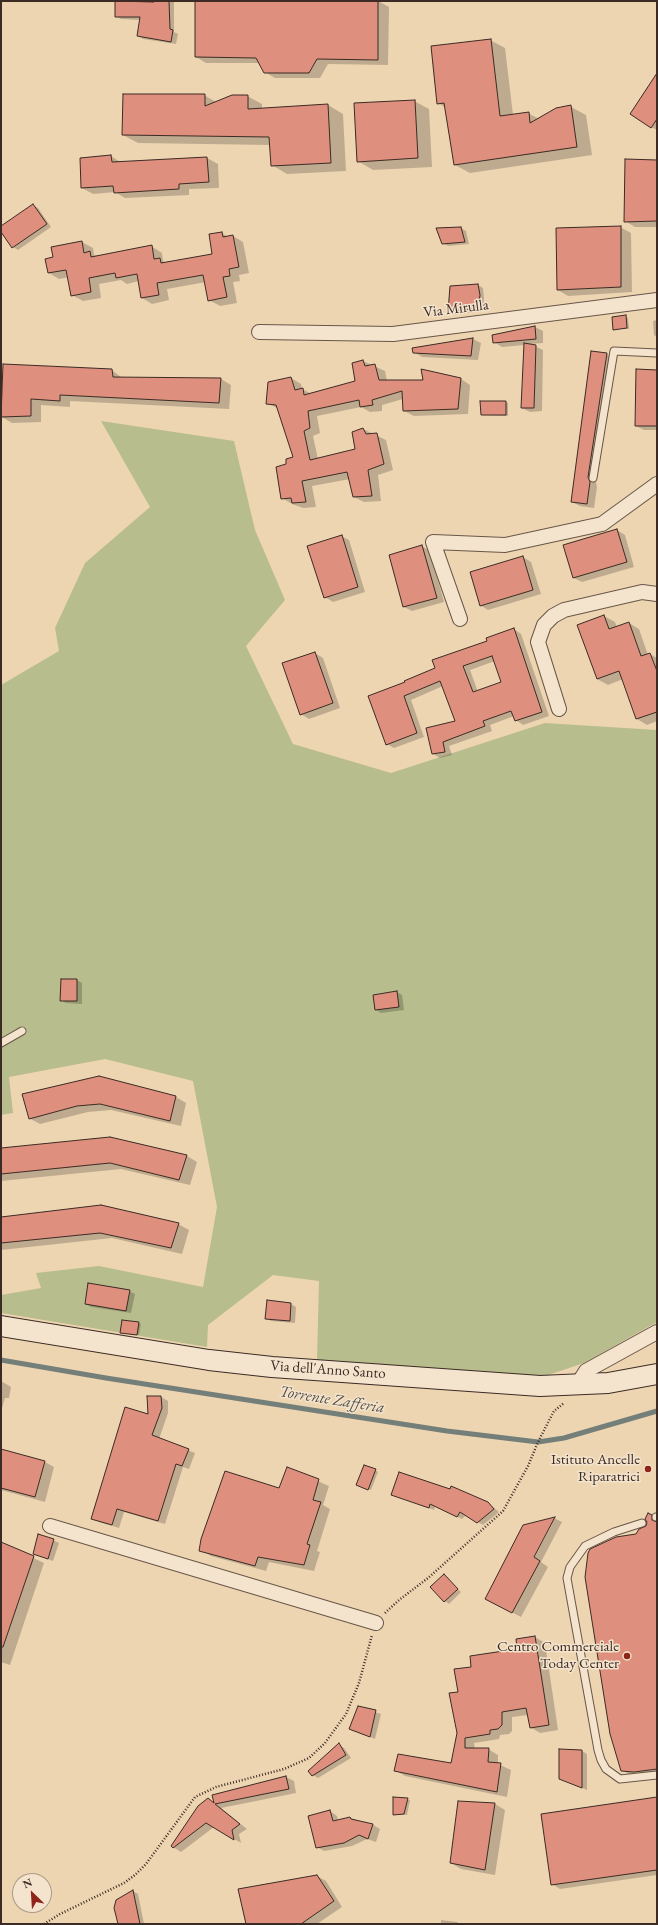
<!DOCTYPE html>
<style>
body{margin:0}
#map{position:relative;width:658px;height:1925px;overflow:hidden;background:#eed5b2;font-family:"EB Garamond",serif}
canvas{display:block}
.frame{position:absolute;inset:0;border:2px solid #3b2b24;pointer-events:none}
.north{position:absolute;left:12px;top:1873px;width:40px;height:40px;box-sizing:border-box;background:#f4e4cd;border:1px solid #aa9a89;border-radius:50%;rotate:335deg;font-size:11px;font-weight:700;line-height:16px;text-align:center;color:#3b2b24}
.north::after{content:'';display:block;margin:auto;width:14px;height:18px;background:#8f2418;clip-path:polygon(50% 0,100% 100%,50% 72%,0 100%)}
</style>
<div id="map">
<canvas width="658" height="1925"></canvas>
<div class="frame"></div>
<div class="north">N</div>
</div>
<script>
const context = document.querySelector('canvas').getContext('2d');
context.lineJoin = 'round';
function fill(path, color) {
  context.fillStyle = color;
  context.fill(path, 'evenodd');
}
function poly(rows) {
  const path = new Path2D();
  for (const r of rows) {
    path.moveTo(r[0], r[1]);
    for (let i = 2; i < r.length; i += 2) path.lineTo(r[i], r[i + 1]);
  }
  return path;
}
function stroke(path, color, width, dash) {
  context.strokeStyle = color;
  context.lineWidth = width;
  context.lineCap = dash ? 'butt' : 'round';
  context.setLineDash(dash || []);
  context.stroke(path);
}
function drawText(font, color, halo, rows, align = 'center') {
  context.font = font + ' "EB Garamond",serif';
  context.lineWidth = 3;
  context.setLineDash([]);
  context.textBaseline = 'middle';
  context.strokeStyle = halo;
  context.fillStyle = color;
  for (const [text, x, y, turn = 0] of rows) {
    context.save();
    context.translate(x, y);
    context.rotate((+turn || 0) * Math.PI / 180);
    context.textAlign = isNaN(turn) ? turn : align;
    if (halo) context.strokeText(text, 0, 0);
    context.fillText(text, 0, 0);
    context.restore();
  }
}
const green = poly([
 [101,421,234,441,255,530,285,600,246,646,293,744,391,773,545,723,657,730,657,1322,584,1363,548,1375,521,1377,317,1360,319,1281,273,1275,208,1325,207,1347,1,1313,1,1295,41,1288,36,1273,99,1266,203,1287,217,1207,193,1081,105,1059,9,1077,13,1113,1,1115,1,685,59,651,55,628,85,563,150,507]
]);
const shadow = poly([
 [116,1,155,4,155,1,174,1,174,32,178,34,176,44,143,39,138,36,140,20,121,19,116,16],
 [196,1,378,1,389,7,388,65,328,64,320,78,275,78,265,72,260,63,206,63,196,57],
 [490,40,505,48,513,115,528,113,539,119,571,107,586,115,592,155,470,173,455,165,446,108,438,103],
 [657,75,657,130,651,127],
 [204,95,216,102,247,96,262,104,262,109,328,105,343,114,346,171,287,174,272,165,271,145,138,143,123,135],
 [414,101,429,109,432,167,373,170,358,161],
 [111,156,122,163,207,158,218,164,219,188,189,189,189,195,125,198,115,192,93,194,82,188],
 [657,161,657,227,635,227,625,221],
 [33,205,38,208,51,227,18,250,13,247,1,230,1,227],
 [620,227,631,233,632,292,568,296,558,290],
 [461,228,466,231,469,244,448,246,443,243],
 [222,233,228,237,233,236,243,242,249,273,239,275,240,281,233,282,237,303,220,306,209,300,206,282,167,289,169,300,152,304,142,298,139,281,127,284,121,280,99,284,101,298,83,301,72,295,69,277,59,279,49,273,54,258,82,242,93,248,94,255,97,256,151,246,162,253,163,261,167,263,214,254],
 [478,285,483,288,484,299,483,311,454,315,449,312],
 [625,316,628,318,629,329,614,329],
 [657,320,657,337,654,335,653,321],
 [535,327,543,331,543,343,530,344,543,350,542,411,530,412,522,408,525,345,502,347,494,342,493,335],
 [473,339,481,343,478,360,422,357,414,352,413,349],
 [607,354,615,359,596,482,597,487,594,508,580,506,572,502],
 [363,361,385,371,387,381,425,381,461,379,470,385,468,414,414,416,404,411,403,399,382,405,382,411,370,412,361,407,317,416,320,433,313,436,318,459,356,450,363,429,386,440,393,470,378,475,381,501,364,502,354,497,350,479,312,486,316,507,303,508,292,504,282,498,287,465,294,458,279,409,267,403,291,378,301,384,302,389,312,394,357,382],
 [4,365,112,370,122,378,221,379,231,385,229,409,70,401,70,407,41,405,41,422,12,423,2,417],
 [657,371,657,430,644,430,636,426],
 [505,402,508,403,508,416,482,415],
 [617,530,625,535,634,567,582,582,574,578],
 [341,536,349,540,365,592,333,602,325,597],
 [422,546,430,551,444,602,412,611,404,607],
 [523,557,531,562,541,594,488,610,480,605],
 [604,616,615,622,617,627,629,623,639,629,648,655,650,654,657,658,657,721,647,725,637,719,623,679,608,685,597,679],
 [514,629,521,634,549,716,523,725,516,720,514,716,490,725,492,731,449,746,452,755,440,758,433,754,456,722,443,686,411,700,424,737,394,748,387,744,406,683],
 [495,661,502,682,478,692,470,670],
 [315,653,323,658,340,708,309,719,301,714],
 [77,980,82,983,82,1004,66,1003,61,1000],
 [397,992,402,995,404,1010,381,1013,376,1010],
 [99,1077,176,1097,186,1103,181,1126,111,1110,88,1112,40,1124,29,1118],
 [1,1149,187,1156,197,1162,190,1185,121,1169,1,1181],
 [1,1218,178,1224,189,1230,182,1254,112,1238,1,1250],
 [129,1291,135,1294,131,1313,91,1307,86,1304],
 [268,1301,291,1304,296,1307,295,1323,271,1321,266,1318],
 [138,1323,141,1324,139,1335,121,1332],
 [1,1381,11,1387,9,1398,5,1398,1,1412],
 [148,1397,161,1397,168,1401,168,1413,159,1439,195,1453,189,1469,183,1467,165,1524,124,1512,119,1528,99,1522,92,1518,149,1415],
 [1,1450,45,1462,54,1467,45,1502,1,1490],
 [288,1468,329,1486,323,1505,330,1509,317,1551,320,1552,314,1571,269,1562,266,1571,211,1556,201,1550,279,1490],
 [375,1470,378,1472,371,1490,360,1486],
 [392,1495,488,1503,499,1512,483,1525,466,1515,462,1519,435,1506,434,1510],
 [649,1514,657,1519,657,1775,632,1776,622,1770,637,1535,647,1527],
 [554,1518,562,1522,541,1562,548,1567,521,1617,486,1599,524,1526],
 [549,1524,552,1524,532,1562,530,1561],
 [53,1540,59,1543,53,1561,34,1554],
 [1,1543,44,1563,10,1665,1,1662],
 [444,1576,461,1592,449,1604,445,1601],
 [535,1637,545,1643,558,1730,540,1733,530,1727,528,1715,512,1717,512,1731,509,1734,500,1735,499,1739,474,1743,475,1749,488,1749,498,1755,498,1764,511,1770,507,1797,405,1776,395,1770,452,1765,458,1733,459,1693,472,1668,518,1650],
 [359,1707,381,1714,375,1739,350,1729],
 [339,1745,344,1748,351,1758,318,1778,313,1775],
 [560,1750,582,1751,587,1754,587,1790,560,1779],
 [286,1777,294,1781,296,1793,221,1808,247,1829,239,1834,241,1843,214,1827,181,1852,173,1847,215,1804],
 [394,1798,410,1800,407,1815,394,1815],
 [657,1798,657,1875,560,1889,552,1884],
 [495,1804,505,1810,495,1875,461,1869,451,1863],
 [330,1811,337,1816,338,1821,350,1818,372,1824,380,1829,376,1842,367,1839,352,1846,324,1851,317,1847],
 [317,1876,326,1881,342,1907,317,1924,247,1924],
 [133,1891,138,1894,144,1924,119,1924,117,1900],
 [441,1920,457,1922,460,1924,441,1924]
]);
const stream = poly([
 [1,1360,106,1378,447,1431,538,1442,564,1438,657,1411]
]);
const building = poly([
 [115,1,154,2,154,1,169,1,170,29,173,30,171,42,137,36,140,17,115,17,115,1],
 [195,1,378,1,378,60,317,59,309,73,264,73,256,58,195,57,195,1],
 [491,39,500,116,529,112,530,123,556,108,571,105,577,147,454,165,444,103,437,104,431,46,491,39],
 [657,73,657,119,651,128,630,114,657,73],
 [123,94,205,94,205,106,232,95,248,95,248,109,328,104,331,163,271,166,269,137,122,135,123,94],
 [415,100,418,158,357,162,354,103,415,100],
 [111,155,112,162,207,157,209,182,179,184,179,189,114,193,113,186,81,188,80,158,111,155],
 [625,159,657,160,657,221,624,222,625,159],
 [33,204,47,224,12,248,1,232,1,226,33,204],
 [621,226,621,287,557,290,556,228,621,226],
 [461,227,465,242,442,244,436,228,461,227],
 [222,232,223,237,233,235,239,267,229,269,230,276,223,277,227,297,208,301,203,275,157,283,159,295,141,298,137,274,116,278,115,273,89,278,91,292,71,296,66,270,48,273,45,259,53,257,51,247,82,241,84,253,90,251,91,257,152,245,154,259,160,258,161,263,212,254,209,234,222,232],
 [478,284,480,295,478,308,448,312,450,286,478,284],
 [626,315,627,328,613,330,612,317,626,315],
 [535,326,536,339,493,343,492,335,535,326],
 [473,338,471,356,413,353,412,348,473,338],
 [524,343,536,345,534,408,521,408,524,343],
 [591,351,607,353,588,477,590,482,587,504,571,502,591,351],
 [363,360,365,366,375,364,379,380,423,380,421,369,461,378,458,409,403,411,402,391,372,400,373,405,360,407,359,400,308,411,310,428,304,431,310,460,355,449,352,432,363,428,366,434,377,433,384,464,368,470,372,496,353,497,347,472,302,481,306,502,292,503,291,498,281,499,276,467,286,464,286,459,293,457,276,405,266,404,268,382,291,377,295,390,303,388,304,395,355,381,352,363,363,360],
 [3,364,112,369,113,377,221,378,219,403,60,395,60,401,31,399,31,416,1,417,3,364],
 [636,369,657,370,657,426,635,426,636,369],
 [480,401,506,401,506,415,481,415,480,401],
 [617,529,627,562,573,578,563,545,617,529],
 [342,535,358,587,324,598,307,546,342,535],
 [422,545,437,598,403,607,389,555,422,545],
 [523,556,533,590,480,606,470,572,523,556],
 [604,615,609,629,629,622,641,656,650,653,657,671,657,712,636,719,619,671,597,679,577,625,604,615],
 [514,628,542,712,515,721,511,711,483,721,485,726,443,742,445,752,432,754,426,728,455,721,440,681,404,696,417,733,386,745,368,696,405,682,404,681,435,668,432,660,487,641,486,638,514,628],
 [492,656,501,682,473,692,463,666,492,656],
 [315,652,333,703,300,715,282,663,315,652],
 [61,979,77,979,77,1001,60,1001,61,979],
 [397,991,399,1007,375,1010,373,995,397,991],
 [99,1076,176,1096,170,1121,100,1104,77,1106,29,1119,22,1094,99,1076],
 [110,1137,187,1155,179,1180,110,1163,1,1174,1,1148,110,1137],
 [101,1205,179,1223,171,1248,100,1233,1,1243,1,1217,101,1205],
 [88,1283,130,1290,126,1311,85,1304,88,1283],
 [267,1300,291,1303,290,1321,265,1319,267,1300],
 [122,1320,139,1322,137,1335,120,1333,122,1320],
 [147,1396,161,1396,162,1408,152,1435,189,1449,182,1466,176,1464,158,1521,117,1509,112,1525,91,1519,125,1407,148,1414,147,1396],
 [1,1449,45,1461,35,1497,1,1488,1,1449],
 [364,1465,376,1469,368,1490,356,1485,364,1465],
 [287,1467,319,1479,313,1500,321,1502,307,1544,310,1545,304,1565,258,1557,255,1566,199,1551,201,1539,225,1471,279,1488,287,1467],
 [399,1472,450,1489,451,1486,488,1502,494,1509,477,1523,460,1512,457,1517,430,1504,429,1508,391,1495,399,1472],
 [648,1513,652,1515,652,1520,657,1522,657,1769,634,1772,621,1771,610,1734,585,1577,588,1553,590,1549,616,1537,636,1534,639,1529,646,1526,647,1522,645,1519,648,1513],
 [555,1517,534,1557,540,1561,512,1613,485,1599,523,1525,555,1517],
 [38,1534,54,1539,48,1559,33,1554,38,1534],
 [1,1542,34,1556,3,1647,1,1647,1,1542],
 [444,1574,458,1589,444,1602,430,1587,444,1574],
 [535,1636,549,1725,530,1728,526,1708,502,1712,502,1725,498,1729,490,1730,490,1734,465,1738,465,1748,489,1748,488,1762,501,1763,497,1792,394,1771,398,1754,451,1763,457,1733,449,1693,458,1692,454,1669,471,1667,470,1656,517,1649,516,1639,535,1636],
 [358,1706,376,1710,370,1737,349,1729,358,1706],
 [339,1743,346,1755,312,1776,308,1771,339,1743],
 [559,1749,582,1750,582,1788,559,1779,559,1749],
 [286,1776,289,1789,215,1804,240,1824,232,1830,234,1840,206,1823,173,1848,171,1846,198,1806,208,1798,214,1803,212,1795,286,1776],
 [393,1797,408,1798,404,1814,393,1815,393,1797],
 [657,1797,657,1870,551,1885,541,1814,657,1797],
 [458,1801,495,1803,485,1870,450,1863,458,1801],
 [330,1810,333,1821,350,1817,351,1819,373,1824,368,1839,359,1835,344,1843,316,1848,308,1816,330,1810],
 [317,1875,334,1901,301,1924,246,1924,238,1889,317,1875],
 [133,1890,140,1924,118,1924,114,1908,116,1900,133,1890]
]);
const path = poly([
 [385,1613,399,1600,428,1578,503,1511,528,1466,538,1442,554,1411,564,1403],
 [44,1924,60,1914,124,1883,135,1875,146,1864,195,1797,216,1787,284,1769,309,1758,325,1743,346,1714,359,1683,372,1635]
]);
const lane = poly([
 [593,478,614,351,657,353],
 [1,1043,22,1031],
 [656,1517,657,1517],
 [642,1523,614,1532,585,1546,570,1567,567,1578,598,1750,601,1760,606,1769,620,1779,657,1775]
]);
const street = poly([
 [259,332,393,334,657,300],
 [460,619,433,542,505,545,602,524,657,484],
 [559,709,538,642,544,625,553,616,564,610,642,592,657,594],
 [577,1385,586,1371,657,1332],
 [50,1526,376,1623]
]);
const secondary = poly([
 [1,1326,209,1360,272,1367,540,1386,608,1383,657,1374]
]);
const markers = [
 [648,1469,4,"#8f2418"],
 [627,1656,4,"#8f2418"]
];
const streetNames = [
 ["Via Mirulla",456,309,-7],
 ["Via dell'Anno Santo",328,1370,4]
];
const poiNames = [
 ["Istituto Ancelle",640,1460],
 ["Riparatrici",640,1477],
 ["Centro Commerciale",619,1647],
 ["Today Center",619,1664]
];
const waterNames = [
 ["Torrente Zafferia",332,1400,9]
];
fill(green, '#b8bd8d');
fill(shadow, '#0003');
stroke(stream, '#757f7a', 5);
fill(building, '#de8f7d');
stroke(building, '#3b2b24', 1);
stroke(lane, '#685648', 9);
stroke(street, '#685648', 16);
stroke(secondary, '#3b2b24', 22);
stroke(path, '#3b2b24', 2.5, [1, 2]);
stroke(lane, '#f4e4cd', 7);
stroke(street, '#f4e4cd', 14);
stroke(secondary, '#f4e4cd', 20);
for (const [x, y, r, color] of markers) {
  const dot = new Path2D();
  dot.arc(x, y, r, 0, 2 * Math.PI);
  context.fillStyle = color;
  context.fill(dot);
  stroke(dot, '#f4e4cd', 1.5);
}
drawText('15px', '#3b2b24', '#f4e4cd', streetNames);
drawText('15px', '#3b2b24', '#f4e4cd', poiNames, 'right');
drawText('italic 16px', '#534e48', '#f4e4cd', waterNames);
</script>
